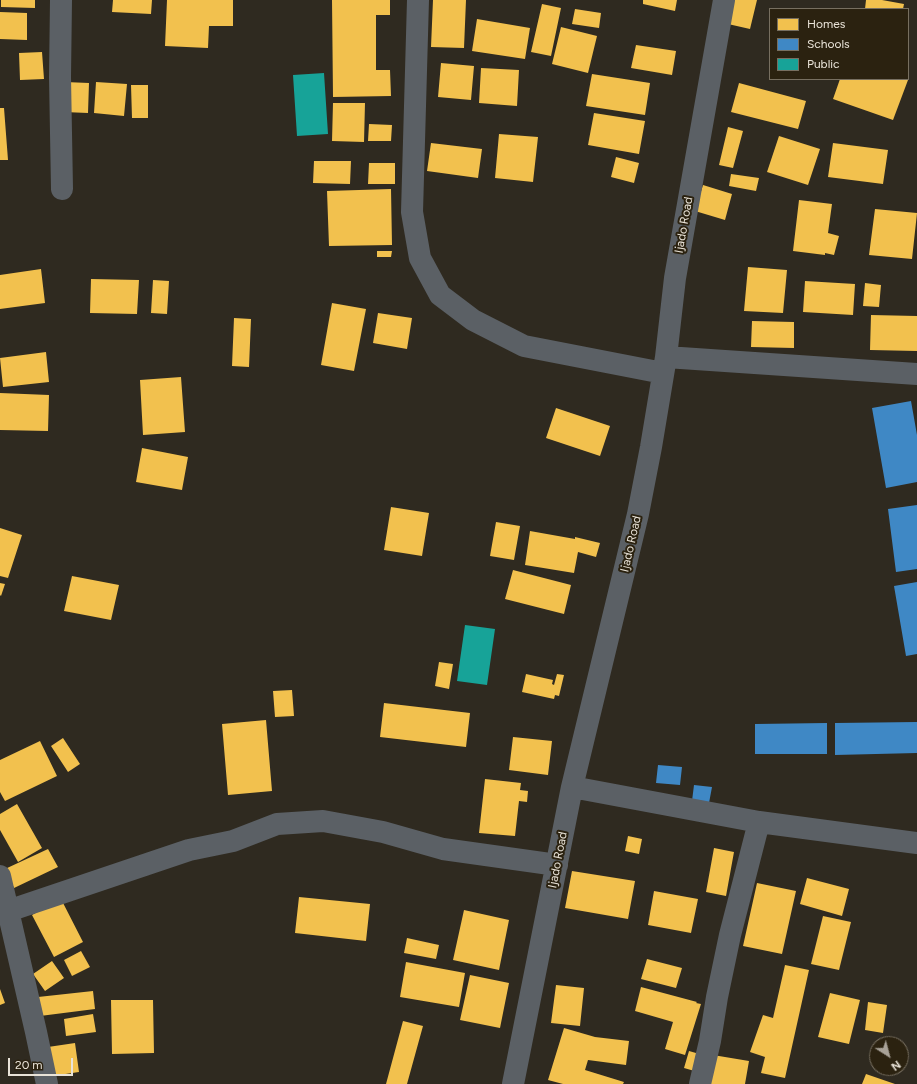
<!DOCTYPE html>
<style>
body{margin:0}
#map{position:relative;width:917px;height:1084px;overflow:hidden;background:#2f2a20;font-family:Figtree,sans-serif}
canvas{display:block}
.legend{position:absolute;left:769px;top:8px;width:140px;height:72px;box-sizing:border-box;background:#2b2210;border:1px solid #776f60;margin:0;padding:5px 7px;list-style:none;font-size:12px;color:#e9e3d8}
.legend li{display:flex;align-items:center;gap:8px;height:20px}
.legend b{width:20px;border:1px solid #776f60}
.north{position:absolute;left:869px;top:1036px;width:40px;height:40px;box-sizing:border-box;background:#2b2210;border:1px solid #776f60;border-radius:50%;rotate:144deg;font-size:11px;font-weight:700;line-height:16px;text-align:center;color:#e9e3d8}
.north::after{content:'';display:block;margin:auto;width:14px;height:18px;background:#a8a298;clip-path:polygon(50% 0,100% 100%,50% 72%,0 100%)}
.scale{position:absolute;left:8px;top:1058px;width:65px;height:18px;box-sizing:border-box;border:2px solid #e9e3d8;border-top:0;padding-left:5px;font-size:12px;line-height:14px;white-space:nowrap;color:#e9e3d8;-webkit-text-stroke:3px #2b2210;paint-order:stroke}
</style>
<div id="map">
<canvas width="917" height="1084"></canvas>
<ul class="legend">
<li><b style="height:11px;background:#f2c14e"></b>Homes</li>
<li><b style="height:11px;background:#3f88c5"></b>Schools</li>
<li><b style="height:11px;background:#17a398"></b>Public</li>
</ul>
<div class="north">N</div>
<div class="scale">20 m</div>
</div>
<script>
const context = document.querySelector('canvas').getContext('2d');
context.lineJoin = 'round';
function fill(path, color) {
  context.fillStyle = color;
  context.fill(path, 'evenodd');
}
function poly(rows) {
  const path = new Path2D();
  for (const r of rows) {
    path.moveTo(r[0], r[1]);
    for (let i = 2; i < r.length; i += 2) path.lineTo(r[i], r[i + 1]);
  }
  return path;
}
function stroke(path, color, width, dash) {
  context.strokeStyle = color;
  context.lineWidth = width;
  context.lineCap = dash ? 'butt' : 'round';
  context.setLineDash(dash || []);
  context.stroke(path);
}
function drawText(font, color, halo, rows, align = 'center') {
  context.font = font + ' Figtree,sans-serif';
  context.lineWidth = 4;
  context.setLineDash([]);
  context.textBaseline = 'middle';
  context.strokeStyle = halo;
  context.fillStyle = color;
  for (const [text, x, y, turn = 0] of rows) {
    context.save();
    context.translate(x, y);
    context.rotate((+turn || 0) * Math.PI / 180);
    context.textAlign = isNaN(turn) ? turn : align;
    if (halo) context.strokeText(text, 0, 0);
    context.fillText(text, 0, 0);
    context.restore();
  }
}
const homes = poly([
 [1,0,35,0,35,8,1,7],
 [113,0,152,0,151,14,112,12],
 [167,0,233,0,233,26,209,26,208,48,165,46],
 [332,0,390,0,390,15,376,15,376,70,390,70,391,96,333,97],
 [433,0,466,0,464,48,431,47],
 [643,0,677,0,675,11,643,4],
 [734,0,757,0,750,29,728,24],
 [866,0,882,0,904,4,903,9,865,9],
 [542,4,561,8,551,56,531,52],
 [575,9,601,13,599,28,572,24],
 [0,12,27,13,27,40,0,39],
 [477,19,530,28,525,59,472,51],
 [561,27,597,36,588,73,552,64],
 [636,45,676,51,672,75,631,68],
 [42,52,44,79,20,80,19,53],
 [441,63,474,66,471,100,438,97],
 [481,68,519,70,517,106,479,103],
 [592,74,650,83,645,115,586,106],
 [840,79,905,79,908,80,893,120,833,99],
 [65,82,89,83,88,113,64,112],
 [96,82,127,84,124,116,94,113],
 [739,83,806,101,798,129,731,112],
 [131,85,148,85,148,118,132,118],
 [333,103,365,103,364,142,332,141],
 [0,108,4,108,8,160,0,160],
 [594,113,645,121,639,154,588,145],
 [369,124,392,125,391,141,368,141],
 [728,127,743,131,733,168,719,165],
 [499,134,538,137,533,182,495,178],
 [779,136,820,149,808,185,767,172],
 [431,143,482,149,478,178,427,171],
 [833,143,888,150,883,184,828,177],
 [616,157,639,163,634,183,611,177],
 [314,161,351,161,350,184,313,183],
 [369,163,395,163,395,184,368,184],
 [731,174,759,178,756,191,729,186],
 [703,185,732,194,725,220,695,211],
 [391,189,392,245,329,246,327,191],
 [799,200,832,204,828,233,839,236,834,255,825,253,825,255,793,251],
 [875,209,917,213,912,259,869,255],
 [377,251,392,251,391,257,377,257],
 [748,267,787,270,783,313,744,311],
 [41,269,45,303,0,309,0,275],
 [91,279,139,280,137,314,90,313],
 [153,280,169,281,167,314,151,313],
 [805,281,855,284,853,315,803,312],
 [865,283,881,285,879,307,863,306],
 [332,303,366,309,354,371,321,365],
 [378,313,412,318,407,349,373,343],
 [871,315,917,316,917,351,870,350],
 [234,318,251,319,249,367,232,366],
 [752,321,794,322,794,348,751,347],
 [46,352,49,382,3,387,0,358],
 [181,377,185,432,143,435,140,380],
 [0,393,49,395,48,431,0,430],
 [556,408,610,426,600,456,546,438],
 [142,448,188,457,182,490,136,482],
 [391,507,429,513,422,556,384,550],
 [496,522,520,526,514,560,490,556],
 [0,528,22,535,8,578,0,576],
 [530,531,575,539,575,537,600,543,596,557,578,552,574,573,525,565],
 [513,570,571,585,564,614,505,599],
 [72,576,119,585,111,620,64,611],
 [0,583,5,584,1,596,0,595],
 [439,662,453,664,449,689,435,686],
 [526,674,553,680,552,684,554,685,557,674,564,675,559,696,555,695,554,699,522,692],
 [292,690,294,716,275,717,273,691],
 [384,703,470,713,466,747,380,737],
 [266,720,272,791,228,795,222,724],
 [513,737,552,741,548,775,509,770],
 [63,738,80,764,68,772,51,746],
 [40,741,57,776,5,801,0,792,0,760],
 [485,779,521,783,520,790,528,791,527,802,519,801,515,836,479,833],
 [17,804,42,848,18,862,0,830,0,814],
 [628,836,642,839,639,854,625,851],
 [714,848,734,852,726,896,706,892],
 [48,849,58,867,14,888,5,869],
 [572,871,635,881,628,919,565,908],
 [807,878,849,889,842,916,800,904],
 [757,883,796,891,782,954,743,946],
 [654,891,698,899,691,933,648,925],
 [299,897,370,904,366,941,295,933],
 [61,899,83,942,54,957,32,915],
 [464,910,509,920,499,970,453,960],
 [823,916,851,922,839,970,811,964],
 [407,938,439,945,436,959,404,953],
 [81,951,90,967,72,976,64,960],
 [647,959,682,968,676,988,641,979],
 [52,961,64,978,45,991,33,974],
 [406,962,465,973,459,1007,400,997],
 [785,965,809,970,785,1078,761,1073,765,1057,750,1052,763,1015,773,1018],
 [470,975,509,983,500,1028,460,1020],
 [556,985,584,988,580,1026,551,1023],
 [641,987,697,1002,696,1003,701,1004,685,1055,665,1049,673,1022,635,1011],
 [0,989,5,1003,0,1005],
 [93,991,95,1009,40,1016,38,997],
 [830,993,860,1000,849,1044,818,1037],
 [111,1000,153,1000,154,1053,112,1054],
 [868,1002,887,1005,883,1033,865,1030],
 [93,1014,96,1032,66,1036,64,1019],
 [403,1021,423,1026,407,1084,386,1084],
 [564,1028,595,1037,629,1041,626,1065,588,1060,585,1070,624,1082,623,1084,563,1084,548,1080],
 [75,1043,79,1072,52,1076,48,1047],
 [689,1051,703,1055,698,1072,684,1068],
 [713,1055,749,1061,745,1084,708,1084],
 [866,1074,895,1084,862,1084]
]);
const schools = poly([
 [911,401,917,435,917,482,886,488,872,408],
 [917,505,917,569,896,572,888,509],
 [917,582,917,654,906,656,894,586],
 [917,722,917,753,835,755,835,723],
 [827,723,827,754,755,754,755,724],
 [658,765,682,767,680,785,656,783],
 [694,785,712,787,709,803,692,801]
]);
const public = poly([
 [324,73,328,134,297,136,293,75],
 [465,625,495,629,487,685,457,681]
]);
const minor = poly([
 [61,0,60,77,62,189],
 [418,0,412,212,420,258,440,295,473,320,524,346,663,373],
 [666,357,917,374],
 [572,787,759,822,917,843],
 [0,876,36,1032,47,1084],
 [8,911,189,850,233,841,277,824,323,821,383,832,443,849,557,865],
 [513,1084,572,787,638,514,651,447,666,357,675,278,724,0],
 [700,1084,710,1041,717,997,730,935,759,822]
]);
const streetNames = [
 ["Ijado Road",684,225,-80],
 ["Ijado Road",631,544,-77],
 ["Ijado Road",558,860,-79]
];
fill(homes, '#f2c14e');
fill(schools, '#3f88c5');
fill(public, '#17a398');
stroke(minor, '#5b6065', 22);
drawText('12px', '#e9e3d8', '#2b2210', streetNames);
</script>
